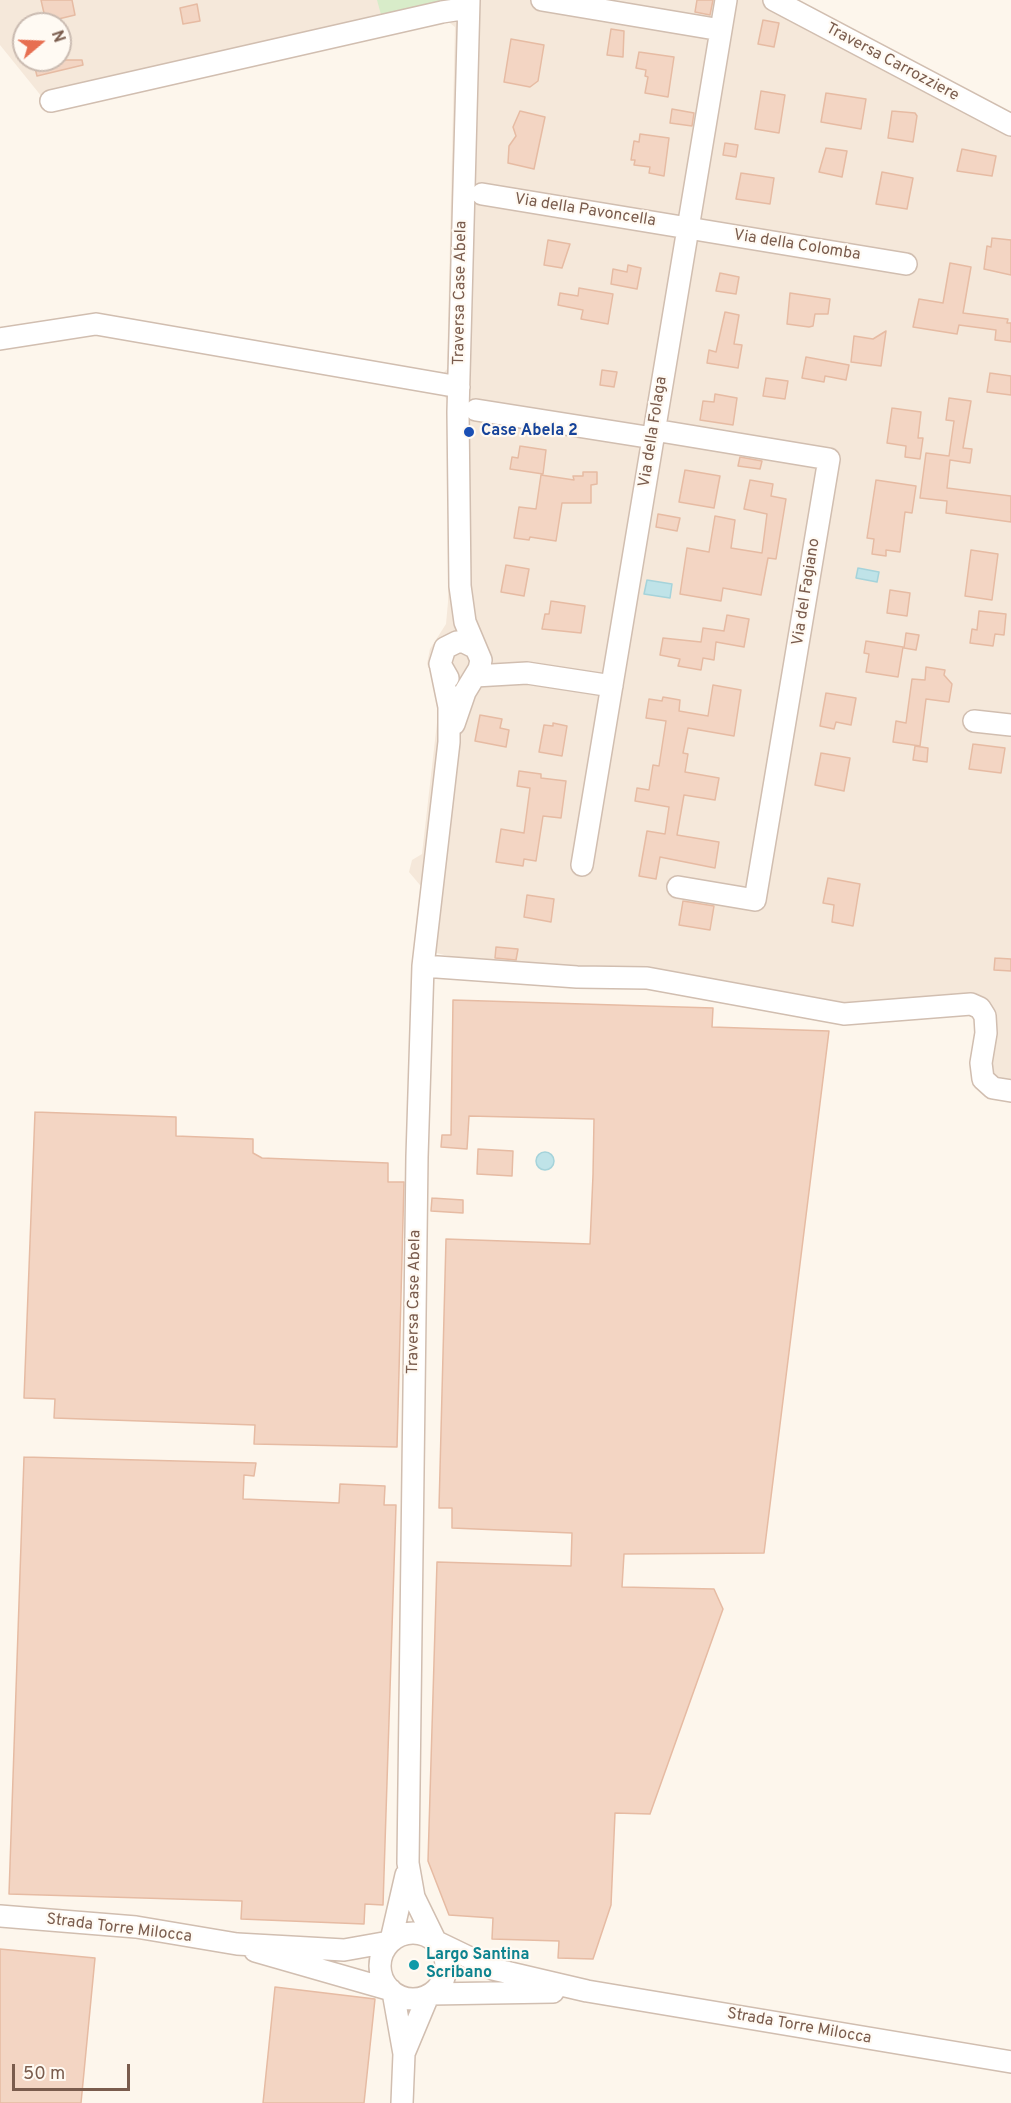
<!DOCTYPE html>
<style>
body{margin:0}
#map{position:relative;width:1011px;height:2103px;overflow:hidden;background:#fdf6ec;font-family:Overpass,sans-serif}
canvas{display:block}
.north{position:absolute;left:12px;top:12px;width:60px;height:60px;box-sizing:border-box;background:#fffaf3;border:2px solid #cabbb1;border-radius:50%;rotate:71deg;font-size:16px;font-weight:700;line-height:24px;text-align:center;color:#7a5c4d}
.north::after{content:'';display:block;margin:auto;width:21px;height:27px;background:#e76f51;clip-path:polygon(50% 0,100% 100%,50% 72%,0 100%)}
.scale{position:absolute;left:12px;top:2064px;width:118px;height:27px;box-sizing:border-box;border:3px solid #7a5c4d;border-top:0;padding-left:8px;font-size:18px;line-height:21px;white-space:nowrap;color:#7a5c4d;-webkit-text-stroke:4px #fffaf3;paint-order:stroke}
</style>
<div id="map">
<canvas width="1011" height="2103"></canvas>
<div class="north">N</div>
<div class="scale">50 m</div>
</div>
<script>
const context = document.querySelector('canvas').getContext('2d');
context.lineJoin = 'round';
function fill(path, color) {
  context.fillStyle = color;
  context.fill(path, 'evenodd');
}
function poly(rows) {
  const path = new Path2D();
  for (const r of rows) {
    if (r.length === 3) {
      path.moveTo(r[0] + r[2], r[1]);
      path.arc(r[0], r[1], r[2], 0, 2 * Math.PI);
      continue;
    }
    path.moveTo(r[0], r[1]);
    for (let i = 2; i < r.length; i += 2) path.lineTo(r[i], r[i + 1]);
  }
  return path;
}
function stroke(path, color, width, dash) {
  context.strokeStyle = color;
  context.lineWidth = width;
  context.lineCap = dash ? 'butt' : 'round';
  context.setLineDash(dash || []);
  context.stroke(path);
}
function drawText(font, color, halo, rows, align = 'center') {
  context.font = font + ' Overpass,sans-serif';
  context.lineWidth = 4.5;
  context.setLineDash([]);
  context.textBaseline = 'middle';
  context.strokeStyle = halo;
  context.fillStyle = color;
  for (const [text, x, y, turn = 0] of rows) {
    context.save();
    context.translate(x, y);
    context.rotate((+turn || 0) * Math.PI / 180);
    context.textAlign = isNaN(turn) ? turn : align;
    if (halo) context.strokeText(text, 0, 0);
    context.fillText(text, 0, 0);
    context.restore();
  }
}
const residential = poly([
 [0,0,794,0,1011,114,1011,1085,990,1074,991,1007,857,1009,464,960,417,948,425,891,409,872,412,860,422,854,438,714,436,687,427,664,430,649,446,624,448,602,448,401,438,388,440,377,447,369,455,27,442,17,210,60,205,54,198,55,195,63,109,82,106,77,102,78,94,85,92,80,78,83,80,89,42,97,0,45],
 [24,24,60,24,60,60,24,60]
]);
const green = poly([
 [377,0,453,0,383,22]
]);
const water = poly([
 [858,568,879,572,877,582,856,578,858,568],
 [647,580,672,584,670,598,644,594,647,580],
 [545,1161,9]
]);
const building = poly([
 [41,0,72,0,75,15,46,22,41,0],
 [697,0,713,0,710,15,695,12,697,0],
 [197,4,200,21,183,24,180,8,197,4],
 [763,20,779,23,774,47,758,44,763,20],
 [611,29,624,31,623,57,607,55,611,29],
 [511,39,544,45,538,81,530,87,504,82,511,39],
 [639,52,674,57,668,97,645,93,648,77,645,76,646,70,636,68,639,52],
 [33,60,82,60,83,65,37,76,33,60],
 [761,91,785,95,779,133,755,129,761,91],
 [826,93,866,99,861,129,821,122,826,93],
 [672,109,694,113,692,126,670,123,672,109],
 [520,111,545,117,534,169,508,163,509,146,516,136,513,127,520,111],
 [892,111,915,113,917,116,913,142,888,138,892,111],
 [640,134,669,138,664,176,649,173,650,167,634,165,635,160,631,160,634,141,639,142,640,134],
 [725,143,738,145,736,157,723,155,725,143],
 [826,148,847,151,842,177,819,172,826,148],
 [962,149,996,156,992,176,957,171,962,149],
 [882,172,913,178,907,209,876,204,882,172],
 [741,173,774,178,770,204,736,199,741,173],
 [992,238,1011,240,1011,275,984,269,987,246,991,247,992,238],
 [548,240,570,244,562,268,544,265,548,240],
 [950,263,971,267,963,313,1008,319,1007,323,1011,323,1011,342,995,340,996,330,959,325,957,334,913,327,919,299,943,303,950,263],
 [628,265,641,268,637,289,611,284,613,269,627,272,628,265],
 [720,273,739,277,736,294,716,291,720,273],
 [579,288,613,294,608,324,581,319,583,310,558,305,560,293,578,296,579,288],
 [790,293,830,299,828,314,815,314,813,326,809,327,787,324,790,293],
 [725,312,739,315,734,344,742,345,738,368,707,363,709,350,716,352,725,312],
 [886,331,881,366,851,362,854,336,873,339,886,331],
 [806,357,849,365,846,380,825,376,824,382,802,378,806,357],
 [602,370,617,372,614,387,600,385,602,370],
 [990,373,1011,376,1011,395,987,392,990,373],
 [766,378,788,381,785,399,763,396,766,378],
 [715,394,737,398,733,425,700,420,703,401,714,402,715,394],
 [949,398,971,401,963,448,972,449,970,463,950,460,947,488,1011,496,1011,522,946,513,947,501,920,498,926,453,949,456,954,421,946,420,949,398],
 [892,408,921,412,918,438,923,438,920,459,905,457,906,446,887,443,892,408],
 [520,446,546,450,543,474,510,469,512,457,518,458,520,446],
 [740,457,762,461,760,469,738,466,740,457],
 [685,470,720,476,714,508,679,502,685,470],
 [583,472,597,472,597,484,591,485,591,503,562,503,556,541,530,537,529,540,514,538,519,507,536,509,541,475,574,480,573,476,583,476,583,472],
 [750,480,773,484,771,496,786,499,776,559,768,558,761,595,723,588,721,601,680,594,687,548,709,552,715,516,735,520,731,548,762,553,767,514,744,509,750,480],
 [876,480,916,486,912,513,905,512,900,552,886,550,886,556,872,554,874,539,867,538,876,480],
 [658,514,680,518,677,531,656,527,658,514],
 [971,550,998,554,992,600,965,596,971,550],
 [506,565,529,569,524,596,501,592,506,565],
 [890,590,910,593,907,616,887,613,890,590],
 [551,601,585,606,581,633,542,629,545,614,549,614,551,601],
 [979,611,1006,614,1004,635,995,634,993,646,970,643,972,629,977,630,979,611],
 [727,615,749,619,744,647,716,642,714,660,703,658,701,670,678,666,680,659,660,655,663,638,701,642,703,628,724,631,727,615],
 [906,633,919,635,916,650,904,648,906,633],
 [866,641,903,647,898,677,866,672,869,654,864,653,866,641],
 [926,667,945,670,944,675,952,684,949,702,926,699,920,746,893,742,896,721,906,723,912,679,925,680,926,667],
 [713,685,741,690,734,736,688,728,683,753,688,754,685,772,719,778,715,800,684,795,677,835,719,842,715,868,660,857,656,879,639,876,647,831,665,834,669,807,635,801,637,788,649,790,653,765,659,766,666,721,646,718,649,699,662,701,663,697,680,700,679,711,708,716,713,685],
 [826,693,856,698,851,725,836,722,834,729,820,726,826,693],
 [480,715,502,719,500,728,509,730,506,747,475,741,480,715],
 [553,723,567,726,562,756,539,752,544,725,553,726,553,723],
 [973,744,1005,748,1001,773,969,769,973,744],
 [915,746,928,748,927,762,913,760,915,746],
 [821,753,850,758,844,791,815,785,821,753],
 [519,771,541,774,541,778,566,781,561,818,543,816,536,861,524,859,523,866,496,862,501,829,524,833,530,788,517,786,519,771],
 [828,878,860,884,853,926,832,922,834,905,823,903,828,878],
 [527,895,554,899,551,922,524,917,527,895],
 [683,901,714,906,710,930,679,925,683,901],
 [496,947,518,949,516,960,495,958,496,947],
 [995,958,1011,959,1011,971,994,970,995,958],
 [453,1000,713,1008,712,1027,829,1031,764,1553,624,1554,622,1587,714,1589,723,1609,650,1814,615,1813,611,1905,593,1959,558,1958,559,1941,492,1939,493,1918,449,1915,428,1861,437,1562,571,1566,572,1533,452,1528,452,1508,439,1508,446,1239,590,1244,593,1175,594,1119,469,1116,467,1149,441,1147,442,1135,451,1135,453,1000],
 [35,1112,176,1117,176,1136,253,1139,253,1153,262,1158,388,1163,388,1182,404,1182,397,1447,254,1444,255,1425,54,1418,55,1399,24,1398,35,1112],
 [478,1149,513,1151,512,1176,477,1174,478,1149],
 [432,1198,463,1200,463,1213,431,1211,432,1198],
 [24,1457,256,1463,254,1476,244,1475,243,1499,339,1503,340,1484,385,1486,384,1505,396,1505,383,1905,365,1904,364,1924,241,1919,242,1901,9,1894,24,1457],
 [0,1949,95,1958,81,2103,0,2103,0,1949],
 [275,1987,375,1999,364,2103,263,2103,275,1987]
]);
const minor = poly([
 [542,0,721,30],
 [774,0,1011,125],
 [51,101,442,12,468,8],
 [482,194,906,264],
 [0,339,96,324,459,387],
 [476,410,653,438],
 [654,430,829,459,755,900,678,887],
 [475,676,527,673,612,686],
 [448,678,440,664,445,648,457,642,464,642,476,648],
 [974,721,1011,725],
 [454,724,465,692,479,669,481,660,465,622,460,586,458,412,469,0],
 [582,865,726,0],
 [423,966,577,977,647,978,844,1014,971,1004,980,1008,985,1016,986,1033,981,1063,983,1079,993,1088,1011,1091],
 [0,1916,136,1927,237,1944,344,1950,389,1942],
 [413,1966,33],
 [391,1940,406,1875],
 [435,1940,414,1897,408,1863,417,1157,423,966,449,742,449,707,441,668],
 [437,1942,493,1969,587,1991,1011,2062],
 [255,1951,391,1990],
 [393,1992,404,2054,402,2103],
 [431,1994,553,1992],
 [405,2051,428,1996]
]);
const markers = [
 [469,432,6,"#1a4fb4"],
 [414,1965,6,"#0f9aa8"]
];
const streetNames = [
 ["Traversa Carrozziere",892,63,28],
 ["Via della Pavoncella",585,211,9],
 ["Via della Colomba",797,246,9],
 ["Traversa Case Abela",461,293,-89],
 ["Via della Folaga",654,432,-81],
 ["Via del Fagiano",807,592,-81],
 ["Traversa Case Abela",415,1302,-89],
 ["Strada Torre Milocca",119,1929,7],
 ["Strada Torre Milocca",799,2027,10]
];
const transitNames = [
 ["Case Abela 2",481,432]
];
const cultureNames = [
 ["Largo Santina",426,1956],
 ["Scribano",426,1974]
];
fill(residential, '#f5e8da');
fill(green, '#d8ecc9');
fill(water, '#bfe3e8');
stroke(water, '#a5d3da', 1.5);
fill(building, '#f3d5c3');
stroke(building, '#e6bba3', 1.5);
stroke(minor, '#d1beb0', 24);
stroke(minor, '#fff', 21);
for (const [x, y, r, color] of markers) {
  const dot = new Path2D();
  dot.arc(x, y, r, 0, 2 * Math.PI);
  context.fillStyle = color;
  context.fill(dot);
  stroke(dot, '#fffaf3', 2);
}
drawText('16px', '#7a5c4d', '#fffaf3', streetNames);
drawText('bold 16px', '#164399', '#fffaf3', transitNames, 'left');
drawText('bold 16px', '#0d838f', '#fffaf3', cultureNames, 'left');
</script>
